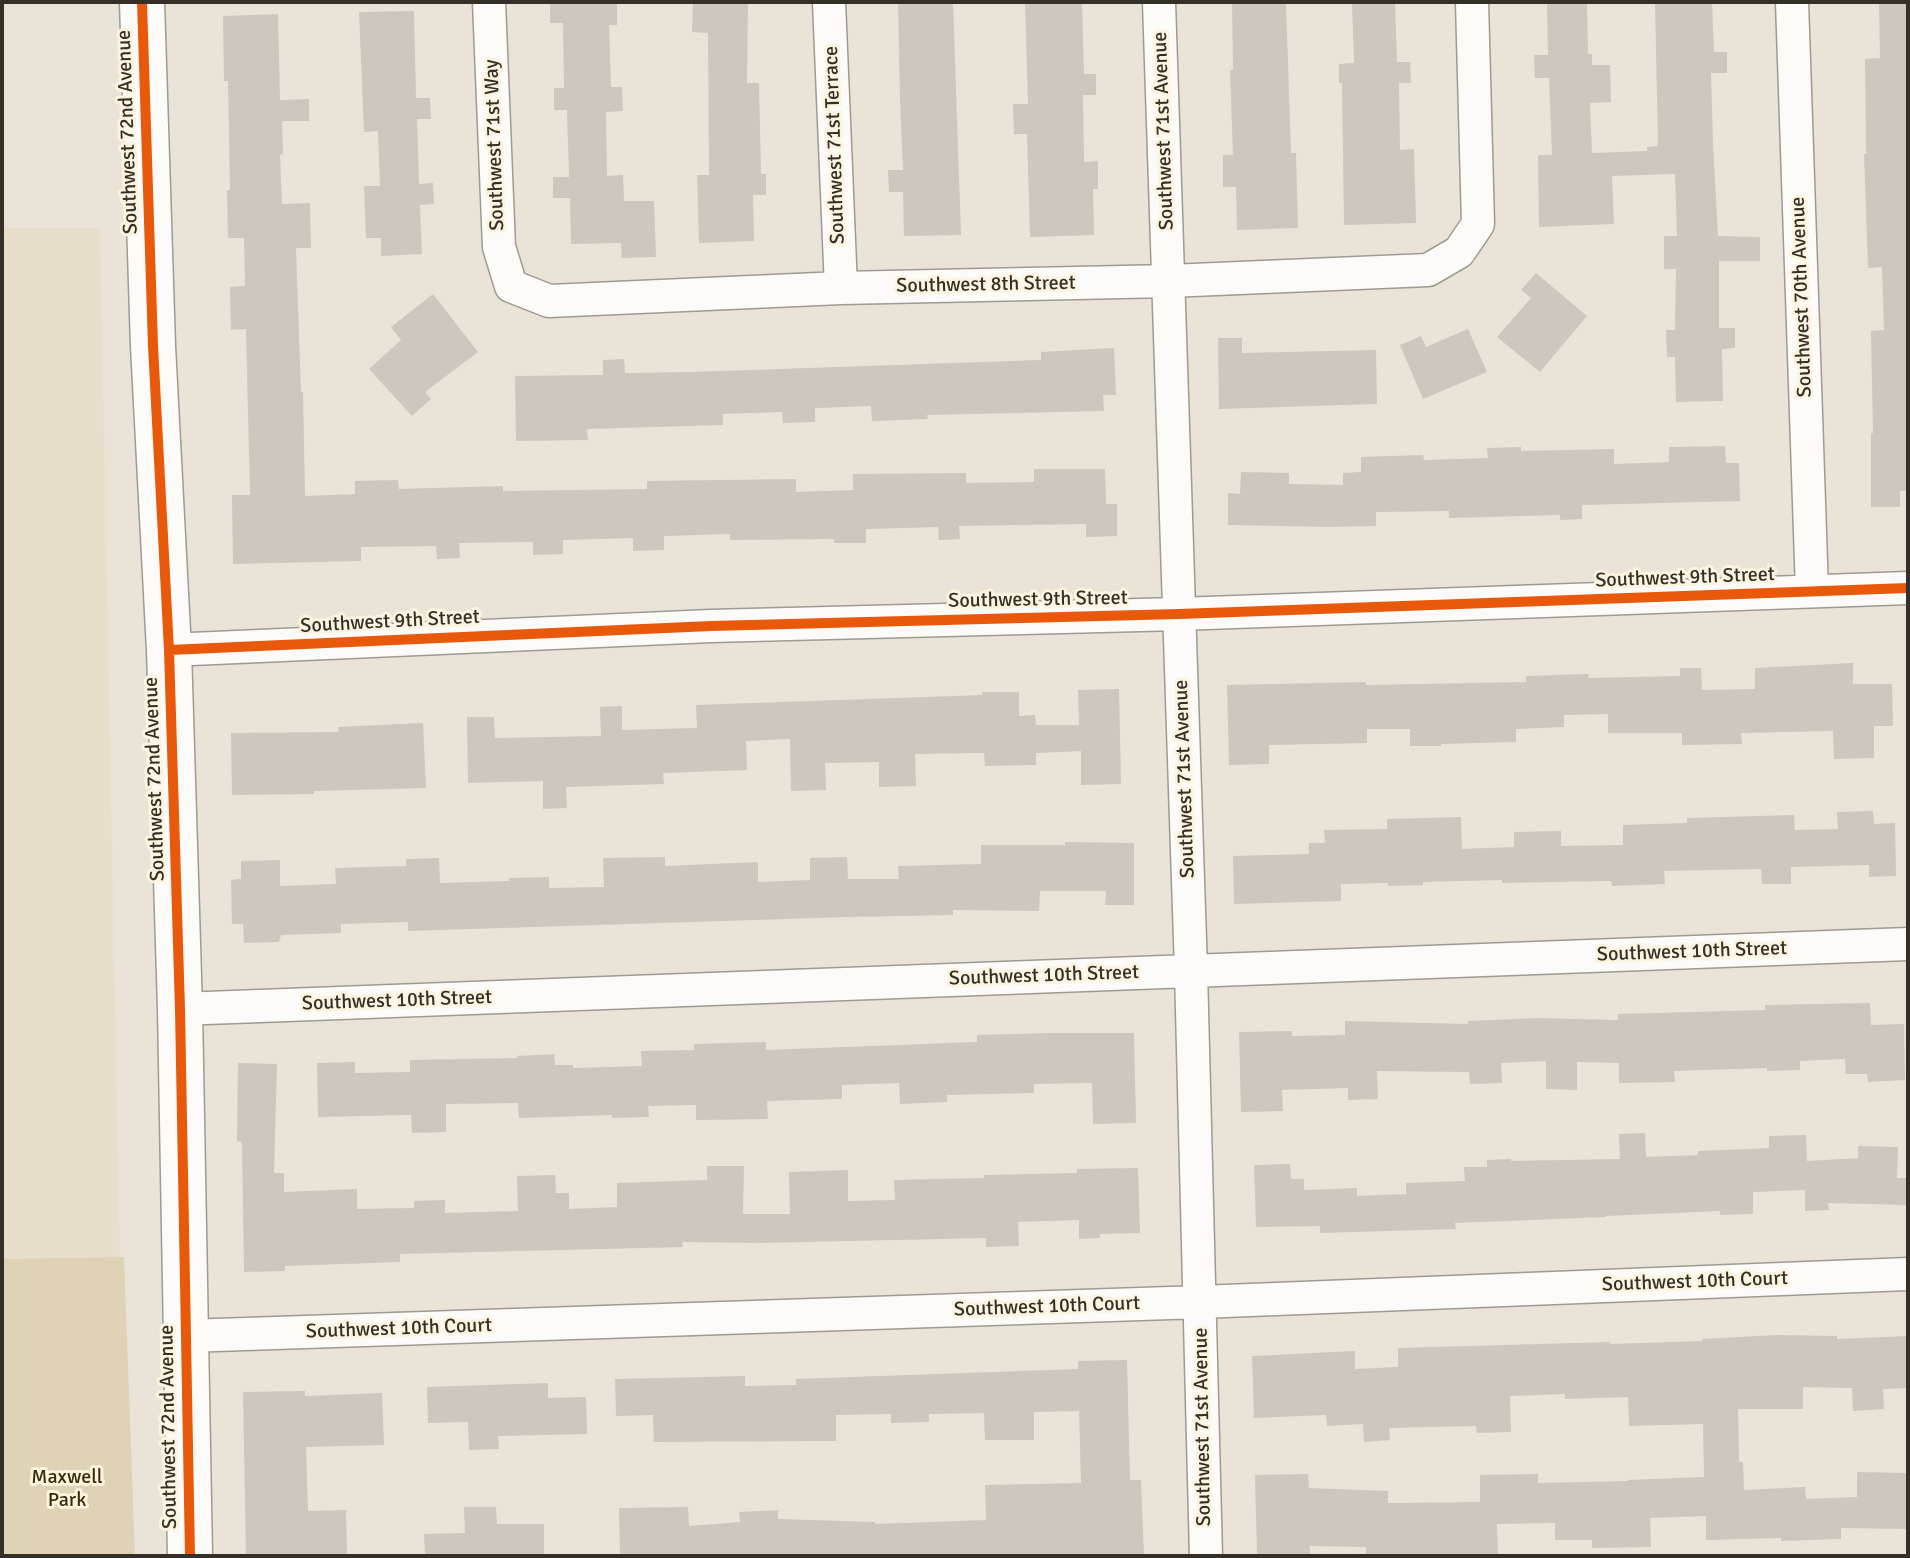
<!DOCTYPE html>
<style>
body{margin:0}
#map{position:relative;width:1910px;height:1558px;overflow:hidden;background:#e9e3d8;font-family:Signika,sans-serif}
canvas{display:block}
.frame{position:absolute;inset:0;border:4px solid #343028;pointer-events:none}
</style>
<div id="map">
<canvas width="1910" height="1558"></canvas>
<div class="frame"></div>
</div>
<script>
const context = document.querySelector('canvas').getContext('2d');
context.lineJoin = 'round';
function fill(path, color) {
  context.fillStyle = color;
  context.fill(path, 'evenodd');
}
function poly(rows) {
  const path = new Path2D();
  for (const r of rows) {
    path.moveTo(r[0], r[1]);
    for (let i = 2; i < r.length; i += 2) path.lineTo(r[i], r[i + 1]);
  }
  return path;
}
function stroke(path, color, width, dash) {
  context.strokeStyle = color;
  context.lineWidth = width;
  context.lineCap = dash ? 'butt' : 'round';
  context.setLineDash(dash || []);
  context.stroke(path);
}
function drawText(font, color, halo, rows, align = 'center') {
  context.font = font + ' Signika,sans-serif';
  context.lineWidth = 6;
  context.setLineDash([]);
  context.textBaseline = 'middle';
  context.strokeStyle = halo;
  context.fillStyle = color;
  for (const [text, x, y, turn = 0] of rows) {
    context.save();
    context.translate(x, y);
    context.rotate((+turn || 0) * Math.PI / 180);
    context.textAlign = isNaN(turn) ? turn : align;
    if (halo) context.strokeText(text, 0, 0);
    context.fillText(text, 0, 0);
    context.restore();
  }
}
const built = poly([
 [2,228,100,228,120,1264,2,1267]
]);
const green = poly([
 [124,1257,135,1556,2,1556,2,1259]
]);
const building = poly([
 [550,2,617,2,617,25,609,25,611,87,622,87,623,111,606,112,607,176,623,175,624,201,654,201,656,257,622,258,621,243,571,244,570,198,553,198,553,177,569,177,567,110,554,110,554,88,564,88,563,23,550,23],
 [693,2,748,2,747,83,759,83,761,174,766,174,766,195,753,195,754,241,699,243,697,175,709,175,708,33,692,32],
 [898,2,953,2,961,235,904,236,903,192,889,192,888,170,903,170,900,99],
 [1025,2,1082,2,1084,74,1096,74,1096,95,1083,95,1084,162,1098,161,1098,189,1093,189,1094,235,1030,237,1027,134,1014,134,1013,104,1028,104],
 [1232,2,1286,2,1291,153,1296,153,1298,228,1237,230,1236,187,1223,187,1223,155,1233,155,1230,70,1233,70],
 [1352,2,1395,2,1397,62,1410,62,1411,83,1399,83,1400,150,1414,149,1416,223,1344,225,1342,83,1339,83,1339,64,1354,63],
 [1547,2,1587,2,1588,54,1592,54,1592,65,1610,65,1611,102,1590,103,1592,153,1647,151,1647,147,1658,146,1655,2,1712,2,1714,52,1727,52,1727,73,1711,73,1713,144,1718,236,1760,237,1760,261,1719,261,1719,328,1735,328,1735,348,1722,349,1723,401,1676,402,1675,357,1667,357,1666,330,1675,330,1676,269,1664,269,1664,236,1677,236,1675,174,1612,176,1614,224,1539,227,1538,155,1552,155,1549,78,1535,78,1534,55,1548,55],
 [1879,2,1908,2,1908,491,1900,491,1900,507,1871,507,1871,433,1873,433,1871,331,1884,330,1882,267,1868,268,1864,154,1866,154,1865,59,1880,58],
 [414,11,416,98,430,98,431,119,417,119,419,184,433,183,434,204,420,205,422,254,381,256,381,238,366,238,364,186,380,186,378,131,364,132,359,12],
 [278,14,280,100,309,99,309,121,282,121,283,154,280,155,282,204,310,203,311,248,296,248,301,392,303,392,305,496,355,494,355,481,398,480,399,489,503,486,503,491,647,489,647,481,796,479,796,492,853,490,853,474,966,473,966,483,1034,482,1034,469,1105,469,1106,504,1117,504,1117,536,1086,537,1086,524,959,526,960,539,939,540,938,527,866,529,866,543,834,543,834,539,730,540,730,534,664,536,664,550,633,551,633,538,563,540,563,554,533,555,533,542,459,543,460,558,437,559,436,546,361,547,361,561,233,564,232,495,250,495,246,329,231,330,230,287,245,286,244,238,228,238,227,190,230,190,228,81,224,81,223,16],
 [1536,273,1587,316,1540,372,1497,337,1531,298,1521,290],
 [433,294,478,352,425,392,431,399,412,416,369,369,401,340,391,327],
 [1468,329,1487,372,1423,399,1400,345,1421,336,1426,347],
 [1218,338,1242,338,1242,353,1376,350,1377,404,1219,409],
 [1114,348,1116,395,1103,395,1104,411,927,415,928,419,872,421,871,406,815,408,815,422,783,423,782,412,723,414,723,425,587,429,588,440,516,441,515,376,603,375,603,360,624,359,625,373,692,372,1041,360,1041,352],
 [1725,446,1726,463,1739,463,1740,501,1582,505,1582,519,1560,520,1560,515,1449,518,1449,511,1376,512,1376,526,1329,527,1228,525,1228,493,1240,494,1241,472,1289,473,1289,484,1343,485,1343,473,1361,472,1361,457,1423,455,1424,460,1488,458,1487,448,1521,447,1521,451,1614,449,1614,464,1669,462,1669,447],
 [1853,663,1853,684,1892,684,1893,726,1874,726,1874,758,1834,759,1833,731,1741,733,1742,744,1682,745,1682,733,1608,733,1608,714,1564,715,1564,727,1516,729,1516,742,1441,744,1441,746,1410,746,1410,729,1367,729,1367,743,1269,745,1269,764,1229,765,1227,685,1366,682,1366,685,1526,682,1526,676,1588,674,1589,678,1680,676,1680,668,1701,668,1702,690,1755,689,1755,668],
 [1119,689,1121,784,1081,785,1081,751,1036,753,1036,765,985,766,984,753,915,754,916,786,879,787,879,762,825,763,826,790,791,791,790,739,746,741,747,770,663,773,664,784,566,787,567,808,543,809,543,781,468,783,467,717,494,717,495,738,601,736,600,707,622,706,622,730,697,728,696,705,983,695,982,692,1019,692,1019,716,1035,715,1036,725,1079,725,1078,690],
 [423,723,426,788,314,791,314,794,232,795,231,733,339,732,338,727],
 [1873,811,1874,824,1895,823,1896,876,1869,877,1869,865,1791,867,1791,884,1762,884,1761,869,1664,871,1665,884,1612,886,1611,881,1502,883,1502,880,1423,882,1423,885,1388,886,1388,883,1341,884,1341,901,1234,904,1233,856,1309,854,1309,843,1325,843,1324,830,1387,829,1387,819,1461,817,1462,849,1514,847,1514,832,1561,831,1561,846,1623,845,1623,825,1687,823,1687,818,1794,815,1795,830,1838,829,1837,812],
 [1065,842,1134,843,1134,905,1105,905,1106,891,1040,891,1039,911,953,910,953,915,849,917,408,931,408,922,341,924,341,933,281,935,279,942,244,943,243,924,232,924,231,880,241,879,241,861,280,860,280,886,336,884,335,868,406,866,406,859,439,858,440,883,509,881,509,878,549,877,549,888,604,887,603,858,665,857,665,866,758,862,758,882,810,880,810,858,847,857,848,879,899,879,898,866,981,864,981,845,1065,845],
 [1870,1003,1871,1025,1904,1024,1905,1080,1868,1082,1867,1074,1846,1074,1845,1059,1800,1061,1800,1070,1767,1071,1767,1068,1674,1071,1675,1082,1619,1083,1619,1063,1577,1062,1577,1090,1546,1089,1546,1061,1501,1063,1502,1083,1470,1084,1469,1072,1377,1071,1378,1099,1348,1100,1348,1088,1282,1090,1283,1111,1241,1112,1239,1032,1292,1031,1292,1036,1345,1035,1345,1021,1468,1024,1468,1021,1537,1018,1618,1020,1618,1014,1765,1010,1765,1005],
 [1051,1033,1134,1033,1136,1123,1093,1124,1092,1083,1034,1084,1034,1093,947,1095,947,1102,900,1104,899,1083,842,1085,842,1099,767,1101,768,1119,696,1120,696,1105,648,1106,649,1117,612,1118,612,1115,519,1118,518,1103,446,1104,446,1132,412,1133,411,1115,318,1117,317,1063,355,1062,355,1073,410,1072,410,1060,517,1058,517,1056,554,1054,555,1065,573,1065,573,1068,642,1066,641,1051,694,1050,694,1044,766,1042,766,1050,977,1042,977,1035],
 [238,1063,277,1064,274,1173,284,1173,284,1192,357,1189,357,1209,414,1208,414,1201,445,1200,445,1213,518,1211,517,1176,555,1175,556,1193,569,1193,569,1209,617,1207,617,1183,707,1180,707,1166,744,1166,743,1214,790,1214,789,1172,848,1170,848,1201,895,1200,894,1180,984,1178,984,1175,1077,1173,1077,1169,1138,1168,1140,1233,1100,1234,1100,1238,1079,1239,1079,1220,1018,1222,1019,1246,986,1247,986,1238,759,1243,682,1242,683,1247,400,1254,400,1262,285,1266,285,1271,244,1272,242,1142,237,1141],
 [1645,1133,1646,1157,1698,1155,1698,1151,1769,1148,1769,1136,1806,1135,1807,1161,1858,1158,1858,1146,1898,1147,1897,1178,1907,1178,1906,1205,1828,1203,1829,1210,1805,1211,1805,1190,1753,1192,1753,1214,1720,1215,1720,1211,1606,1216,1606,1217,1455,1223,1456,1229,1320,1233,1320,1226,1256,1227,1254,1165,1290,1164,1291,1179,1304,1179,1304,1190,1357,1188,1357,1196,1406,1194,1406,1183,1465,1181,1464,1167,1487,1167,1487,1160,1511,1159,1511,1161,1620,1159,1619,1134],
 [1776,1335,1837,1336,1837,1339,1908,1336,1908,1388,1883,1389,1884,1409,1853,1411,1852,1388,1803,1387,1803,1409,1738,1409,1739,1462,1743,1462,1744,1490,1805,1487,1806,1499,1857,1497,1857,1472,1908,1473,1908,1529,1841,1528,1841,1539,1781,1541,1781,1538,1706,1540,1706,1516,1650,1518,1651,1547,1592,1548,1592,1540,1555,1540,1555,1523,1497,1524,1498,1554,1366,1554,1366,1547,1310,1546,1310,1556,1257,1556,1255,1475,1308,1474,1309,1488,1388,1491,1388,1503,1480,1502,1480,1475,1538,1474,1538,1483,1628,1481,1628,1480,1704,1477,1703,1424,1629,1426,1628,1397,1565,1399,1565,1394,1510,1396,1511,1432,1477,1433,1476,1426,1389,1428,1390,1440,1364,1442,1363,1424,1327,1426,1326,1415,1254,1418,1252,1356,1355,1351,1355,1369,1398,1367,1398,1348,1610,1342,1610,1344,1702,1341,1702,1339],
 [1127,1360,1130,1480,1141,1480,1144,1556,620,1556,619,1508,688,1507,689,1526,740,1522,739,1512,778,1510,778,1519,875,1522,875,1524,986,1520,985,1485,1081,1483,1079,1411,1034,1412,1034,1440,985,1440,984,1413,929,1414,929,1422,891,1423,891,1414,836,1415,836,1441,654,1442,653,1415,616,1416,615,1379,745,1376,745,1386,796,1385,796,1379,1078,1369,1078,1361],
 [548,1383,548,1398,586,1397,587,1434,498,1436,499,1449,469,1450,468,1422,428,1423,427,1387],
 [305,1391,305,1396,382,1393,384,1445,306,1447,308,1511,346,1510,347,1556,246,1556,243,1392],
 [464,1507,496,1507,497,1524,544,1524,544,1556,425,1556,424,1534,465,1533]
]);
const street = poly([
 [489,2,499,247,511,286,549,301,841,288,1169,281,1428,270,1459,252,1478,224,1472,2],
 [829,2,841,288],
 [1159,2,1191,971,1206,1556],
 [1792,2,1812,591],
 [169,650,711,626,1179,614,1908,588],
 [180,1009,1908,944],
 [186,1336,1200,1302,1908,1274]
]);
const secondary = poly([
 [142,2,153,346,169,650,180,1009,190,1556]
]);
const cycleway = poly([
 [142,2,153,346,169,650,180,1009,190,1556],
 [169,650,711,626,1179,614,1908,588]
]);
const streetNames = [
 ["Southwest 71st Avenue",1164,131,-92],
 ["Southwest 72nd Avenue",128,132,-92],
 ["Southwest 71st Way",495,145,-92],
 ["Southwest 71st Terrace",835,145,-92],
 ["Southwest 8th Street",986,285,-1],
 ["Southwest 70th Avenue",1802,297,-92],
 ["Southwest 9th Street",1685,578,-2],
 ["Southwest 9th Street",1038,600,-1],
 ["Southwest 9th Street",390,622,-3],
 ["Southwest 72nd Avenue",155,779,-92],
 ["Southwest 71st Avenue",1185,779,-92],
 ["Southwest 10th Street",1692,952,-2],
 ["Southwest 10th Street",1044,976,-2],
 ["Southwest 10th Street",397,1001,-2],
 ["Southwest 10th Court",1695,1282,-2],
 ["Southwest 10th Court",1047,1307,-2],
 ["Southwest 10th Court",399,1329,-2],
 ["Southwest 72nd Avenue",169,1427,-91],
 ["Southwest 71st Avenue",1203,1427,-91]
];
const parkNames = [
 ["Maxwell",67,1478],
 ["Park",67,1501]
];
fill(built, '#e8dfca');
fill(green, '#e0d2b4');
fill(building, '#ccc8bf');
stroke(street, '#9f9a92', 35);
stroke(secondary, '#9f9a92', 47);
stroke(street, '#fcfbf9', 32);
stroke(secondary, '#fcfbf9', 44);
stroke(cycleway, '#e8590c', 10);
drawText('20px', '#343028', '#fcf4df', streetNames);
drawText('20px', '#392c09', '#fcf4df', parkNames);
</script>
